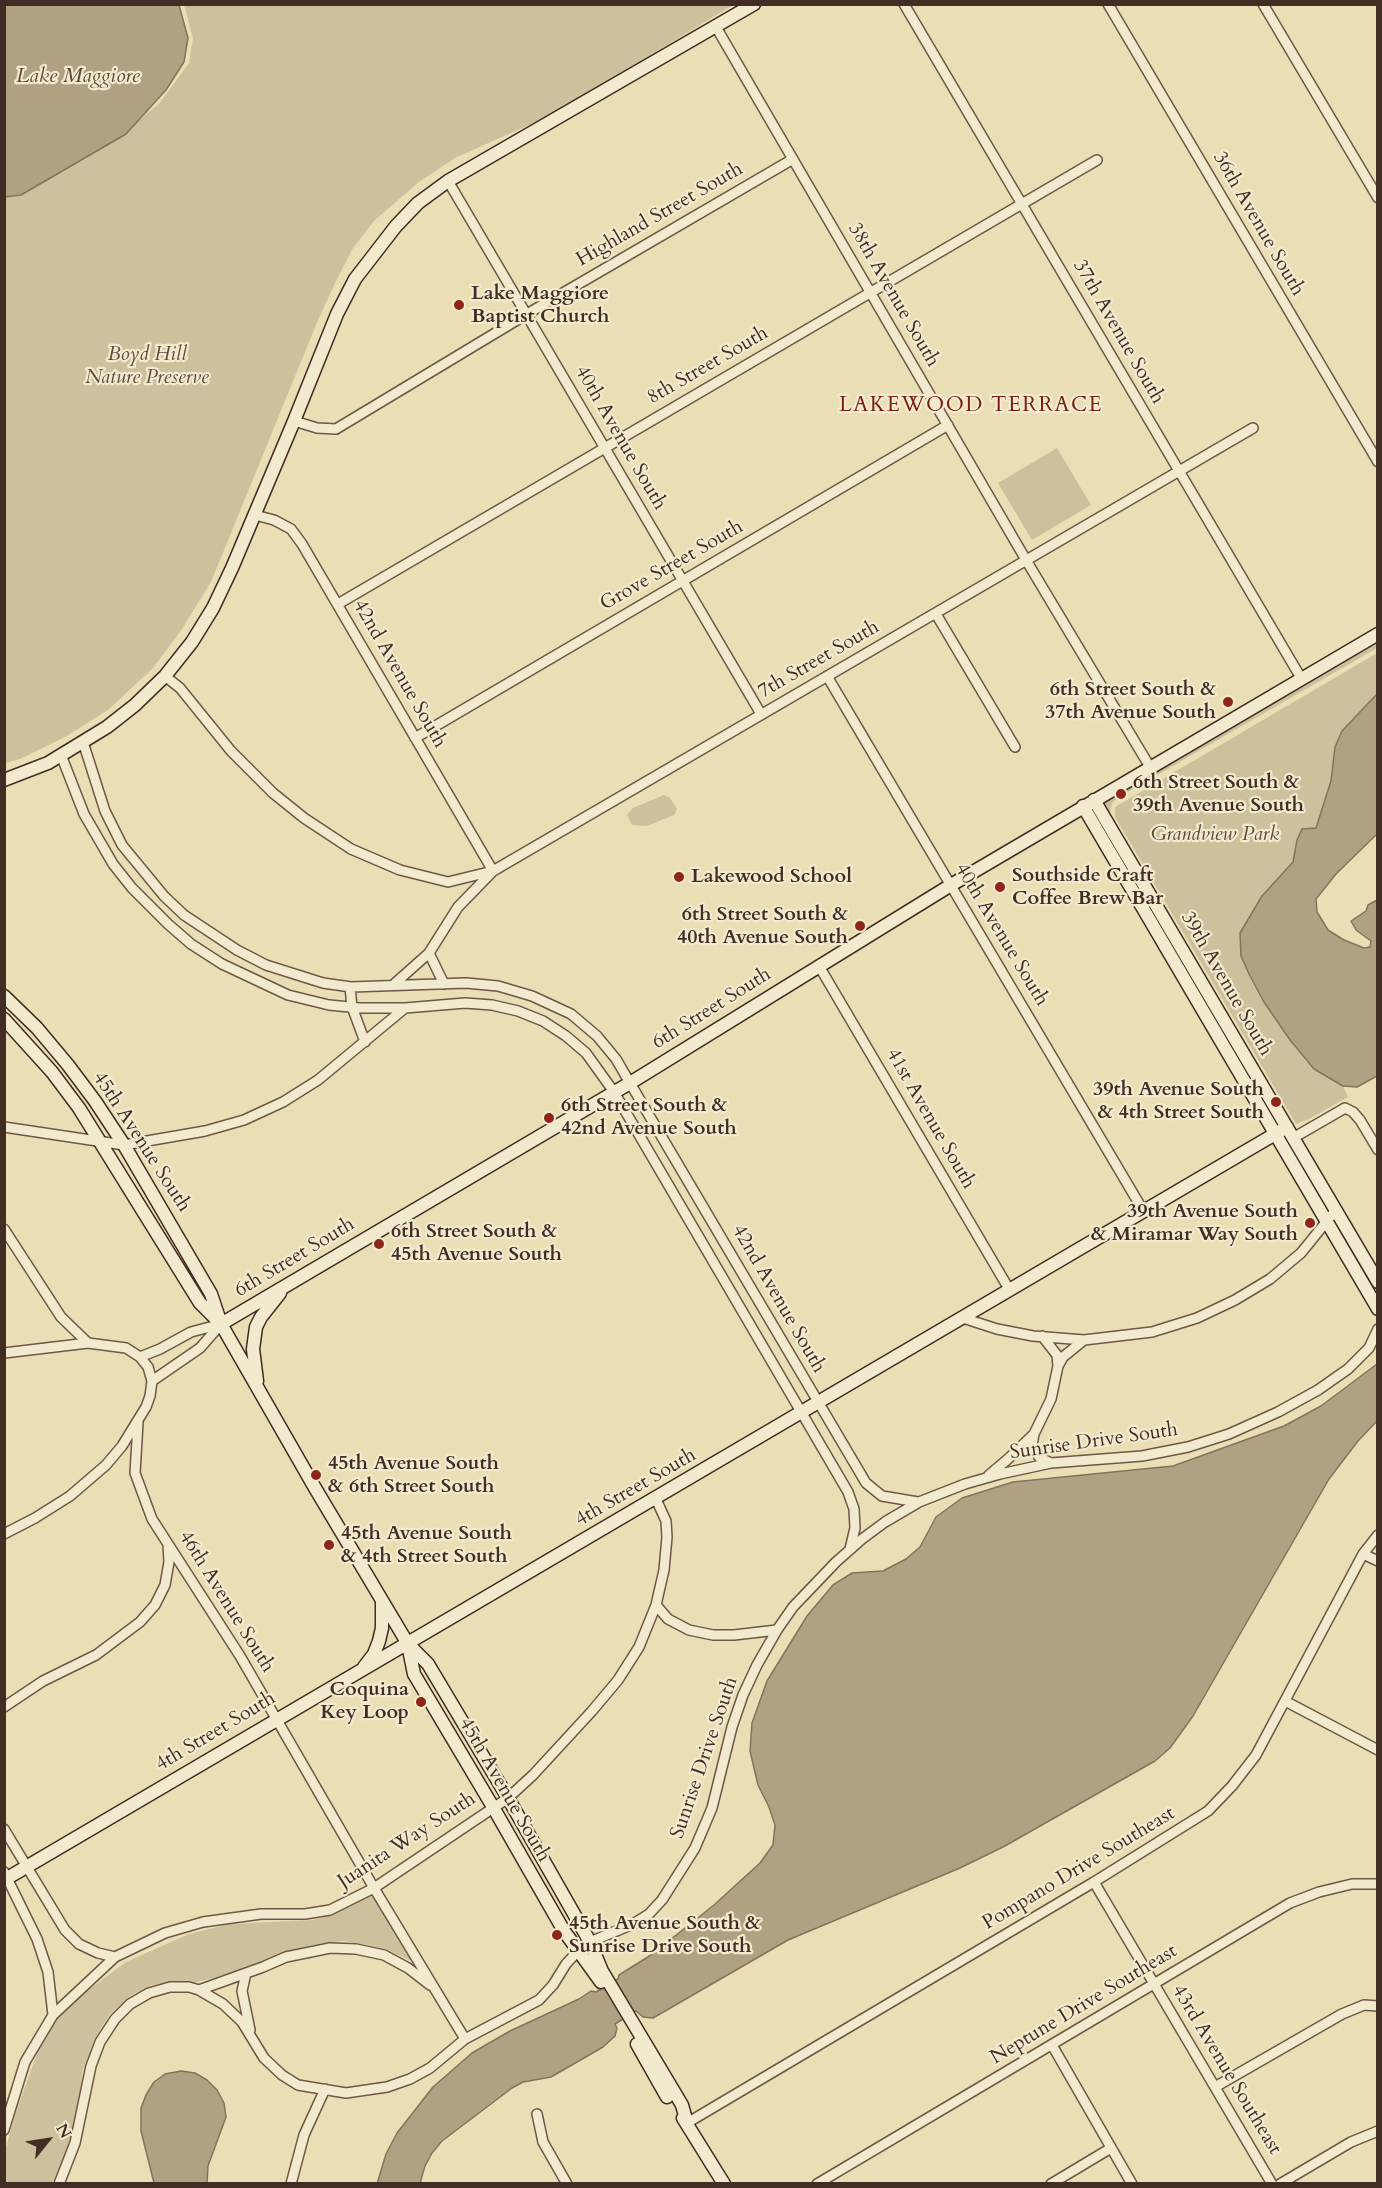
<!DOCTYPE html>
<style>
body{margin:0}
#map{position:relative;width:1382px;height:2188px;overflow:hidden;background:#eadeb4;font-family:Cardo,serif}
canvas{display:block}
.frame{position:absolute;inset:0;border:6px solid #422c24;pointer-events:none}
.north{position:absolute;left:18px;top:2110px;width:60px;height:60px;-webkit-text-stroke:4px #f1eace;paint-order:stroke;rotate:60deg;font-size:16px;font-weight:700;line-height:24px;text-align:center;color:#422c24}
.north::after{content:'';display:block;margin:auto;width:21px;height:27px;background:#422c24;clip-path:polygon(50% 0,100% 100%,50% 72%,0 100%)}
</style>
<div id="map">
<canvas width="1382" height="2188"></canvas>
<div class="frame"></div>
<div class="north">N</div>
</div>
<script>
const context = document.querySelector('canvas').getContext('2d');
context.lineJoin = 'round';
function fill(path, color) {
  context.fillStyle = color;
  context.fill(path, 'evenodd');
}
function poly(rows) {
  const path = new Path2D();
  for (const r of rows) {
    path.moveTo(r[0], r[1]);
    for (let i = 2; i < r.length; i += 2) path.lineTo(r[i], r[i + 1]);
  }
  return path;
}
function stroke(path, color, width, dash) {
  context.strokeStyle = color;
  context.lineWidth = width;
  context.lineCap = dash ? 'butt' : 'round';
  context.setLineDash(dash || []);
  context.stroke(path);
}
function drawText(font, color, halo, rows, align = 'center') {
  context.font = font + ' Cardo,serif';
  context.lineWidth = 4.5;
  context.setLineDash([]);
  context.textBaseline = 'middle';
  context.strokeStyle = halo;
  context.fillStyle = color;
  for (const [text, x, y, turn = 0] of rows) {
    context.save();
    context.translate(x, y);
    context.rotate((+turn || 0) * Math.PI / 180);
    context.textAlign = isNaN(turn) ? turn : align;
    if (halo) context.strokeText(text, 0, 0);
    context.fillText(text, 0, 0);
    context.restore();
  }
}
const green = poly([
 [184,5,733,5,551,115,455,158,419,182,374,221,353,248,336,281,318,320,211,582,182,629,153,668,108,710,65,737,20,759,5,763,5,197,21,194,126,134,141,118,159,104,189,63,193,38],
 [1057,448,1091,505,1032,540,998,483],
 [1377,640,1377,648,1119,797,1112,803,1110,814,1102,801],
 [1377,653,1377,694,1342,731,1335,747,1331,781,1316,828,1297,840,1293,862,1262,896,1240,933,1241,956,1264,1002,1305,1060,1314,1069,1343,1086,1348,1097,1309,1119,1296,1124,1115,817,1115,807],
 [664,795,670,798,677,809,674,815,647,826,632,825,627,815,633,808],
 [372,1894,411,1961,386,1949,368,1945,344,1941,317,1944,296,1949,268,1961,214,1978,196,1982,175,1981,151,1985,130,1996,109,2015,94,2040,83,2069,78,2106,69,2142,61,2167,52,2183,5,2183,4,2155,15,2115,39,2048,58,2017,87,1991,126,1962,189,1934,230,1924,313,1920,333,1915]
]);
const water = poly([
 [5,4,179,5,188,38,184,62,166,90,126,134,21,195,5,197,5,4],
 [1377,694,1377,834,1336,874,1316,899,1317,912,1328,930,1344,940,1364,948,1370,947,1371,941,1356,930,1351,921,1366,911,1368,905,1377,900,1377,1076,1357,1087,1343,1086,1314,1069,1290,1040,1264,1002,1249,974,1241,956,1240,933,1262,896,1293,862,1297,840,1302,829,1316,828,1331,781,1335,747,1342,731,1377,694],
 [1377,1364,1377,1421,1358,1441,1329,1479,1193,1716,1170,1748,1155,1761,1003,1847,960,1868,788,1940,653,2018,643,2017,636,2011,615,2024,617,2028,615,2036,603,2047,551,2077,523,2082,512,2088,442,2141,432,2153,425,2166,420,2183,377,2184,386,2154,397,2133,433,2087,472,2053,510,2031,579,1999,591,1991,596,1992,618,1979,619,1975,651,1955,714,1905,760,1863,773,1845,775,1825,769,1807,758,1785,750,1751,752,1723,767,1681,807,1616,833,1585,852,1573,883,1571,906,1559,920,1547,936,1517,962,1498,1013,1482,1173,1466,1284,1426,1321,1406,1377,1364],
 [181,2071,195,2073,207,2080,217,2090,224,2103,226,2117,208,2166,207,2183,154,2183,141,2131,141,2108,146,2095,154,2082,165,2074,181,2071]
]);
const street = poly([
 [904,4,1301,678],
 [1108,4,1378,462],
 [1263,4,1378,198],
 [716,27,1026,560,1150,767],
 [448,181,761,714],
 [294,421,317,428,336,429,527,314,793,159],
 [338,604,1097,160],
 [936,614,1015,747],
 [165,676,180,688,231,751,273,793,304,818,351,849,400,870,448,882,493,871,302,544,291,529,274,520,255,515],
 [827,676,1144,1212],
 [415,738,948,425],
 [83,742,105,811,122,845,164,896,184,915,237,950,266,965,323,983,351,987,466,983,498,986,532,996,571,1014,597,1036,616,1059,630,1083,866,1483,882,1496,918,1502],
 [61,755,84,814,113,864,132,888,168,924,191,944,222,964,288,995,329,1005,360,1008,405,1008,465,1003,492,1005,518,1011,543,1021,566,1036,586,1053,614,1092,848,1492,854,1509,855,1528,850,1549],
 [429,953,444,984],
 [819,966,1009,1289],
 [393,985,429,953,458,907,493,871,1253,428],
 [350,987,352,1007,365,1042],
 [4,1127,124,1145,205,1131,244,1120,283,1102,318,1080,405,1008],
 [1293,1138,1345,1108,1353,1112,1360,1120,1378,1150],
 [4,1229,61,1317,88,1343],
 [963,1318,997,1329,1033,1336,1084,1340,1152,1332,1197,1318,1235,1300,1270,1279,1301,1253,1335,1211],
 [4,1353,88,1343,126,1348,140,1357,148,1367,152,1381,200,1348,221,1324],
 [140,1357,160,1349,191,1332,221,1324],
 [1058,1366,1063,1357,1084,1340],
 [138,1423,135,1473,152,1519,240,1656,374,1888,465,2039],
 [1034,1434,1032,1445,1039,1457,1051,1463],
 [989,1475,1008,1459,1034,1434,1051,1399,1058,1366,1057,1355,1042,1336],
 [4,1534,35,1518,70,1496,106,1465,122,1446,146,1407,150,1396,152,1381],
 [1363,1554,1378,1561],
 [656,1605,668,1619,689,1630,713,1635,734,1635,777,1630],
 [1285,1701,1378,1750],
 [4,1707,43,1681,96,1655,140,1622,155,1605,165,1585,169,1562,168,1545],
 [4,1829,65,1930,79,1944,98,1953,115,1957],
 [4,1872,37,1939,48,1972,53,2015],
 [1094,1882,1272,2184],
 [246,1973,242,1991,250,2030],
 [199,1990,263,1967,286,1957,330,1948,356,1949,384,1955,408,1968,430,1985],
 [1052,2045,1132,2184],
 [1215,2087,1342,2014,1364,2005,1378,2006],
 [537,2114,543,2142,567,2184],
 [687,2123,1094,1882,1208,1811,1232,1786,1256,1755,1363,1554,1378,1535],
 [4,2130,25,2062,53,2015,115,1957,165,1933,203,1922,261,1914,305,1914,330,1910,374,1888,508,1798,533,1775,592,1711,618,1680,639,1647,656,1605,664,1570,667,1537,666,1521,656,1499],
 [59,2184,75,2143,91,2066,100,2042,115,2019,130,2004,149,1993,170,1987,189,1987,199,1990,223,2004,242,2022,264,2058,282,2075,298,2085,346,2093,387,2087,410,2079,430,2068,465,2039,539,2000,553,1985,566,1964,578,1951,590,1942,633,1924,649,1914,662,1900,695,1848,712,1808,732,1727,743,1695,757,1665,777,1630,793,1607,836,1562,862,1539,885,1522,919,1502,965,1484,1000,1474,1051,1463,1142,1456,1188,1447,1229,1434,1278,1412,1318,1390,1348,1369,1369,1348,1378,1329],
 [291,2184,304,2135,325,2089],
 [817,2184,1290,1903,1319,1892,1352,1884,1378,1884],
 [1051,2184,1111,2148],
 [1280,2184,1351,2142,1378,2131]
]);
const secondary = poly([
 [4,780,48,763,107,727,135,705,165,676,192,642,213,608,232,568,294,421,337,314,355,279,396,226,418,203,448,181,754,4],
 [1094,800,1378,1282],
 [1083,806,1378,1309],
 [4,996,37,1028,68,1065,95,1101,124,1145,211,1294,221,1324,315,1488,408,1644,428,1664,508,1798,590,1942,602,1971,682,2105,687,2123],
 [4,1019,52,1072,79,1108,200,1303,218,1321],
 [221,1324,630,1083,951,885,1378,634],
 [257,1381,253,1349,256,1327,261,1317,280,1293],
 [408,1645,414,1674,493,1807,564,1931,601,1982],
 [364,1667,374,1654,379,1641,382,1628,382,1602],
 [4,1880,1287,1127],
 [637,2044,667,2097],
 [683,2118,724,2184]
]);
const markers = [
 [459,305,6,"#8f2418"],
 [1228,702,6,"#8f2418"],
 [1121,794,6,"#8f2418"],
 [679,877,6,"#8f2418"],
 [1000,887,6,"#8f2418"],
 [860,926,6,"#8f2418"],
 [1276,1102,6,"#8f2418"],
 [549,1118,6,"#8f2418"],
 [1310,1223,6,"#8f2418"],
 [379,1244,6,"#8f2418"],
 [316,1475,6,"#8f2418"],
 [329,1545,6,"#8f2418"],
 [421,1702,6,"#8f2418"],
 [557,1935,6,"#8f2418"]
];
const streetNames = [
 ["Highland Street South",660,215,-30],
 ["36th Avenue South",1258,224,60],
 ["38th Avenue South",893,295,60],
 ["37th Avenue South",1118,332,60],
 ["8th Street South",708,366,-30],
 ["40th Avenue South",620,438,60],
 ["Grove Street South",672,566,-30],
 ["7th Street South",819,660,-30],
 ["42nd Avenue South",399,674,60],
 ["40th Avenue South",1001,935,59],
 ["39th Avenue South",1226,984,60],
 ["6th Street South",712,1009,-32],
 ["41st Avenue South",930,1119,60],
 ["45th Avenue South",141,1142,57],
 ["6th Street South",295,1258,-31],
 ["42nd Avenue South",778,1299,60],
 ["Sunrise Drive South",1094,1442,-8],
 ["4th Street South",636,1488,-30],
 ["46th Avenue South",226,1602,58],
 ["4th Street South",216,1732,-31],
 ["Sunrise Drive South",705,1758,-71],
 ["45th Avenue South",504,1790,60],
 ["Juanita Way South",407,1841,-33],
 ["Pompano Drive Southeast",1079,1869,-31],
 ["Neptune Drive Southeast",1084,2005,-31],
 ["43rd Avenue Southeast",1226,2070,59]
];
const poiNames = [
 ["Lake Maggiore",471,294],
 ["Baptist Church",471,317],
 ["6th Street South &",1216,690,"right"],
 ["37th Avenue South",1216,713,"right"],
 ["6th Street South &",1133,783],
 ["39th Avenue South",1133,806],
 ["Southside Craft",1012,876],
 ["Coffee Brew Bar",1012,899],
 ["Lakewood School",691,877],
 ["6th Street South &",848,915,"right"],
 ["40th Avenue South",848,938,"right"],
 ["39th Avenue South",1264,1090,"right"],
 ["& 4th Street South",1264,1113,"right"],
 ["6th Street South &",561,1106],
 ["42nd Avenue South",561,1129],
 ["39th Avenue South",1298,1212,"right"],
 ["& Miramar Way South",1298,1235,"right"],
 ["6th Street South &",391,1232],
 ["45th Avenue South",391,1255],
 ["45th Avenue South",328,1464],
 ["& 6th Street South",328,1487],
 ["45th Avenue South",341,1534],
 ["& 4th Street South",341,1557],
 ["Coquina",409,1690,"right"],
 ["Key Loop",409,1713,"right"],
 ["45th Avenue South &",569,1924],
 ["Sunrise Drive South",569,1947]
];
const parkNames = [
 ["Boyd Hill",147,355],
 ["Nature Preserve",147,378],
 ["Grandview Park",1215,835]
];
const waterNames = [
 ["Lake Maggiore",78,77]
];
const neighbourhoodNames = [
 ["LAKEWOOD TERRACE",971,406]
];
fill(green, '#cdc09c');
fill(water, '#b1a183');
stroke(water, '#85725d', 1.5);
stroke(street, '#6c5848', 12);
stroke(secondary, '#422c24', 15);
stroke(street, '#f1eace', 9);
stroke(secondary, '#f1eace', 12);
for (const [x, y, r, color] of markers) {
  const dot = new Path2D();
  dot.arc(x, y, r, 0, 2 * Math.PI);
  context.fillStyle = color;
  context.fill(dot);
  stroke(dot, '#f1eace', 2);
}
drawText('20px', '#422c24', '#f1eace', streetNames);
drawText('bold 20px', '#422c24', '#f1eace', poiNames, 'left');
drawText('italic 20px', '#5e4a3c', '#f1eace', parkNames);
drawText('italic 21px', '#5e493c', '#f1eace', waterNames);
context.letterSpacing = '1.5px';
drawText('21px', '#7a1f14', '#f1eace', neighbourhoodNames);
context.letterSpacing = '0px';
</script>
